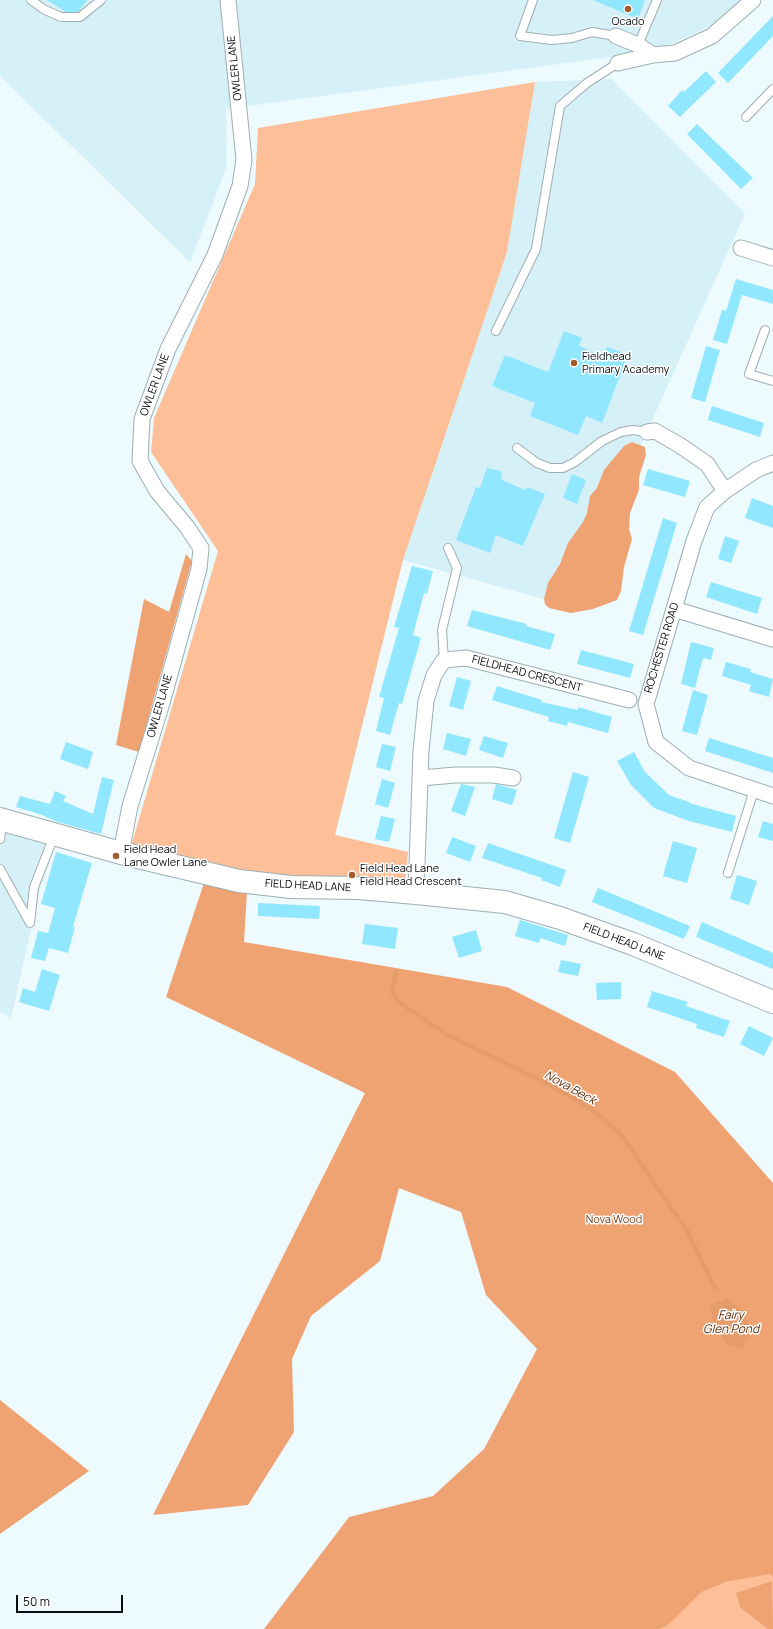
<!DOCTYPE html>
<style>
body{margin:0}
#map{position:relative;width:773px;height:1629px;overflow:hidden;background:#edfafe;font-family:Manrope,sans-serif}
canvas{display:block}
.scale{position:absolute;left:16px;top:1595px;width:107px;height:18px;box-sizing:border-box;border:2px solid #080d0f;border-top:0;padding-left:5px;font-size:12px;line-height:14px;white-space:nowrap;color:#080d0f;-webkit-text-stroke:3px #fff;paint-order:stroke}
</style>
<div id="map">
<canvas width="773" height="1629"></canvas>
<div class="scale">50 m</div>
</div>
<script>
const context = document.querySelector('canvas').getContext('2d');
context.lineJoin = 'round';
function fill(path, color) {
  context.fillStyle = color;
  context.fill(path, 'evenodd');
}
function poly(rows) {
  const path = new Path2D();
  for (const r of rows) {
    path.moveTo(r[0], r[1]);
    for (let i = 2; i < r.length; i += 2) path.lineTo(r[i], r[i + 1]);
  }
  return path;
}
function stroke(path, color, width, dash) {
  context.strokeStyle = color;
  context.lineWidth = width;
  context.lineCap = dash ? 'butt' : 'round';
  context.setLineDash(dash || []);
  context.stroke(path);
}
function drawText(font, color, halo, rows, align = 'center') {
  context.font = font + ' Manrope,sans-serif';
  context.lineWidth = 3;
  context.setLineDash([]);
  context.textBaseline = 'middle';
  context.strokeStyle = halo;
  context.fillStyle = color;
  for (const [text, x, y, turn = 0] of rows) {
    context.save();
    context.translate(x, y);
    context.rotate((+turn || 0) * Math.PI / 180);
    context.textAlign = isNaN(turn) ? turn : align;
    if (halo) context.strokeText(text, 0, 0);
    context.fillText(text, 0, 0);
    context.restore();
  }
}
const built = poly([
 [0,0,741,0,713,25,669,45,618,56,226,109,227,167,190,262,0,76],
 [612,79,745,214,635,458,565,605,403,560,507,252,535,82],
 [0,828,56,843,40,889,11,1018,1,1012,0,1013]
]);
const green = poly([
 [535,82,507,252,403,560,335,835,408,852,405,884,243,875,131,846,218,551,151,452,154,418,255,184,258,128],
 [773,1563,773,1629,660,1629,667,1626,702,1592]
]);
const forest = poly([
 [632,442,645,447,646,455,639,477,639,490,630,513,629,529,632,539,624,567,621,591,617,600,593,609,571,613,549,608,545,604,544,599,548,583,560,564,568,543,583,522,587,513,590,496,597,488,604,470,624,446],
 [186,554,192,561,139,752,116,745,144,599,169,612],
 [204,883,247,892,244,942,507,987,675,1072,773,1183,773,1577,770,1574,729,1581,702,1592,667,1626,660,1629,264,1629,349,1517,433,1496,484,1449,537,1349,486,1295,461,1212,399,1188,380,1261,311,1316,292,1359,294,1432,248,1505,153,1515,365,1093,166,997],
 [0,1400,89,1471,0,1534],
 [772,1581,773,1629,768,1629,740,1607,736,1593]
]);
const water = poly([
 [728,1298,743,1312,752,1331,742,1348,727,1345,714,1324,710,1305]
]);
const stream = poly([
 [396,974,392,991,396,1000,448,1035,548,1084,587,1106,620,1133,688,1232,715,1288]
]);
const building = poly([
 [47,0,87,0,78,12,66,12],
 [593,0,645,0,638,19],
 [773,16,773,36,728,83,718,73],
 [706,71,716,82,680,117,668,106,682,90,684,92],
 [697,124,753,178,741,189,687,134],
 [736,279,773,290,773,304,742,295,727,344,713,340,722,310,726,311],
 [564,331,582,338,579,346,603,356,607,347,628,355,602,423,586,416,578,435,530,416,535,403,492,386,505,355,548,372],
 [706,346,720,350,705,402,691,398],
 [712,406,764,423,760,437,708,420],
 [487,468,501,471,502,480,525,490,527,487,545,494,523,546,496,535,490,553,456,540,476,487,480,488],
 [648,469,690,481,685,497,643,485],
 [572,474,586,480,577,504,563,498],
 [752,498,773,506,773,528,745,518],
 [663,518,677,523,643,635,629,631],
 [725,536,739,541,731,563,718,559],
 [412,566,433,571,427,594,424,593,413,635,421,638,402,704,399,703,390,735,376,731,384,698,379,697,399,628,394,627],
 [711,582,762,598,757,614,706,597],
 [472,610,527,624,526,626,555,634,550,650,467,626],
 [691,642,714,648,711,660,703,658,695,688,681,684],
 [581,650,634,664,630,678,577,664],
 [726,662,751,669,750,672,773,679,769,697,749,691,751,685,722,676],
 [457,677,471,681,463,710,449,706],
 [497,686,542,700,541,702,578,710,578,707,612,717,608,733,568,722,567,726,548,721,549,717,492,700],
 [693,690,708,695,697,735,682,731],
 [447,733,471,739,466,756,443,749],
 [484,736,508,743,503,758,479,750],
 [709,738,773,758,773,773,705,751],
 [66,742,93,752,88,769,60,759],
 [382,744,396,747,390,771,376,767],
 [634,752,645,772,669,795,689,802,689,803,736,816,732,832,689,821,654,808,631,785,617,761],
 [573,772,589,777,570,843,554,838],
 [102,777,114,780,101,834,58,822,42,815,16,807,20,796,50,804,55,791,66,796,63,801,93,814],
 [382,779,395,783,388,808,375,804],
 [461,784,475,787,465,816,451,811],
 [496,784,517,790,512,805,492,799],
 [381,816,395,819,389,842,375,839],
 [763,821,773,824,773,841,758,837],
 [452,837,476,846,470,862,446,853],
 [673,841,697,848,687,883,663,876],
 [488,843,566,870,560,887,541,880,542,878,482,858],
 [56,852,92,863,73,927,75,927,68,953,49,948,45,961,31,958,38,931,48,933,55,908,41,904],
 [737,875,757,881,749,905,730,899],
 [598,888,690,926,684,939,592,902],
 [258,903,320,906,319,919,258,916],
 [520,920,568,935,565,946,540,938,539,943,515,936],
 [702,922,773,953,773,969,696,937],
 [365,924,398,928,395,949,362,944],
 [476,930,482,951,459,958,452,937],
 [561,960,581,964,578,976,558,972],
 [42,969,60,975,49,1011,19,1002,23,988,35,992],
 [621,982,621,999,597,1000,596,983],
 [652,991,688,1002,686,1006,730,1021,724,1037,696,1028,697,1024,647,1007],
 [749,1026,773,1038,764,1056,740,1044]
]);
const lane = poly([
 [31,0,45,10,61,17,80,17,101,0],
 [533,0,520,36,552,40,572,38,592,32,616,36],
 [638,45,657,0],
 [746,117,773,89],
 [765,330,749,374,773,381],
 [496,331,536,249,560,106,587,83,618,63],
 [517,448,537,463,550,468,563,468,575,462,602,441,621,432,633,430,647,432],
 [444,660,442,630,457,568,448,548],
 [0,839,3,820],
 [0,869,30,923,34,887,54,836],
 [728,873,754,790]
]);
const street = poly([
 [616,36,638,45,653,55],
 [618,63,653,55,675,53,712,36,753,0],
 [741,248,773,258],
 [647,432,655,431,681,446,707,464,725,491],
 [773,463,756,470,725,491,707,507,694,541,646,704,656,742,689,768,773,796],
 [674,609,773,639],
 [420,778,456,775,494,775,513,778],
 [121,853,130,806,162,703,199,569,201,548,187,527,157,491,140,461,142,419,168,349,215,255,240,186,244,160,228,0],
 [416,893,421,751,426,701,434,675,444,660,466,658,629,700]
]);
const secondary = poly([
 [0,819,121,853,239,881,291,887,358,888,416,893,505,902,560,918,633,944,773,1002]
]);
const markers = [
 [628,9,4,"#a15d2e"],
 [574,363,4,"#a15d2e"],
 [116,856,4,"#a15d2e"],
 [352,875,4,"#a15d2e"]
];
const poiNames = [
 ["Ocado",628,22,"center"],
 ["Fieldhead",582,357],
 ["Primary Academy",582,370],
 ["Field Head",124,850],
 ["Lane Owler Lane",124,863],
 ["Field Head Lane",360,869],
 ["Field Head Crescent",360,882]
];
const streetNames = [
 ["OWLER LANE",235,68,-96],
 ["OWLER LANE",155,385,-70],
 ["ROCHESTER ROAD",662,648,-73],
 ["FIELDHEAD CRESCENT",527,674,15],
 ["OWLER LANE",160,706,-74],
 ["FIELD HEAD LANE",308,886,3],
 ["FIELD HEAD LANE",624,942,21]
];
const parkNames = [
 ["Nova Wood",614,1220]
];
const waterNames = [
 ["Nova Beck",570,1088,29],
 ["Fairy",731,1316],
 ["Glen Pond",731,1330]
];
fill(built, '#d6f0f8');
fill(green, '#fcbf98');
fill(forest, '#efa373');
fill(water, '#e69b6a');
stroke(stream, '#e69b6a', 4.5);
fill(building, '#91e7fd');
stroke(lane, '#9eaeb2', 10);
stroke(street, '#9eaeb2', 17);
stroke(secondary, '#9eaeb2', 24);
stroke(lane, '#fff', 8);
stroke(street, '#fff', 15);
stroke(secondary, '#fff', 22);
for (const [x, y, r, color] of markers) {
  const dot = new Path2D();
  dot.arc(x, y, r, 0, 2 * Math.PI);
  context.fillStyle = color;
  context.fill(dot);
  stroke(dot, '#fff', 1.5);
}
drawText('11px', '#080d0f', '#fff', poiNames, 'left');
drawText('11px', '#080d0f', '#fff', streetNames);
drawText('11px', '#713f1c', '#fff', parkNames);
drawText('italic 12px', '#61310b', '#fff', waterNames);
</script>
